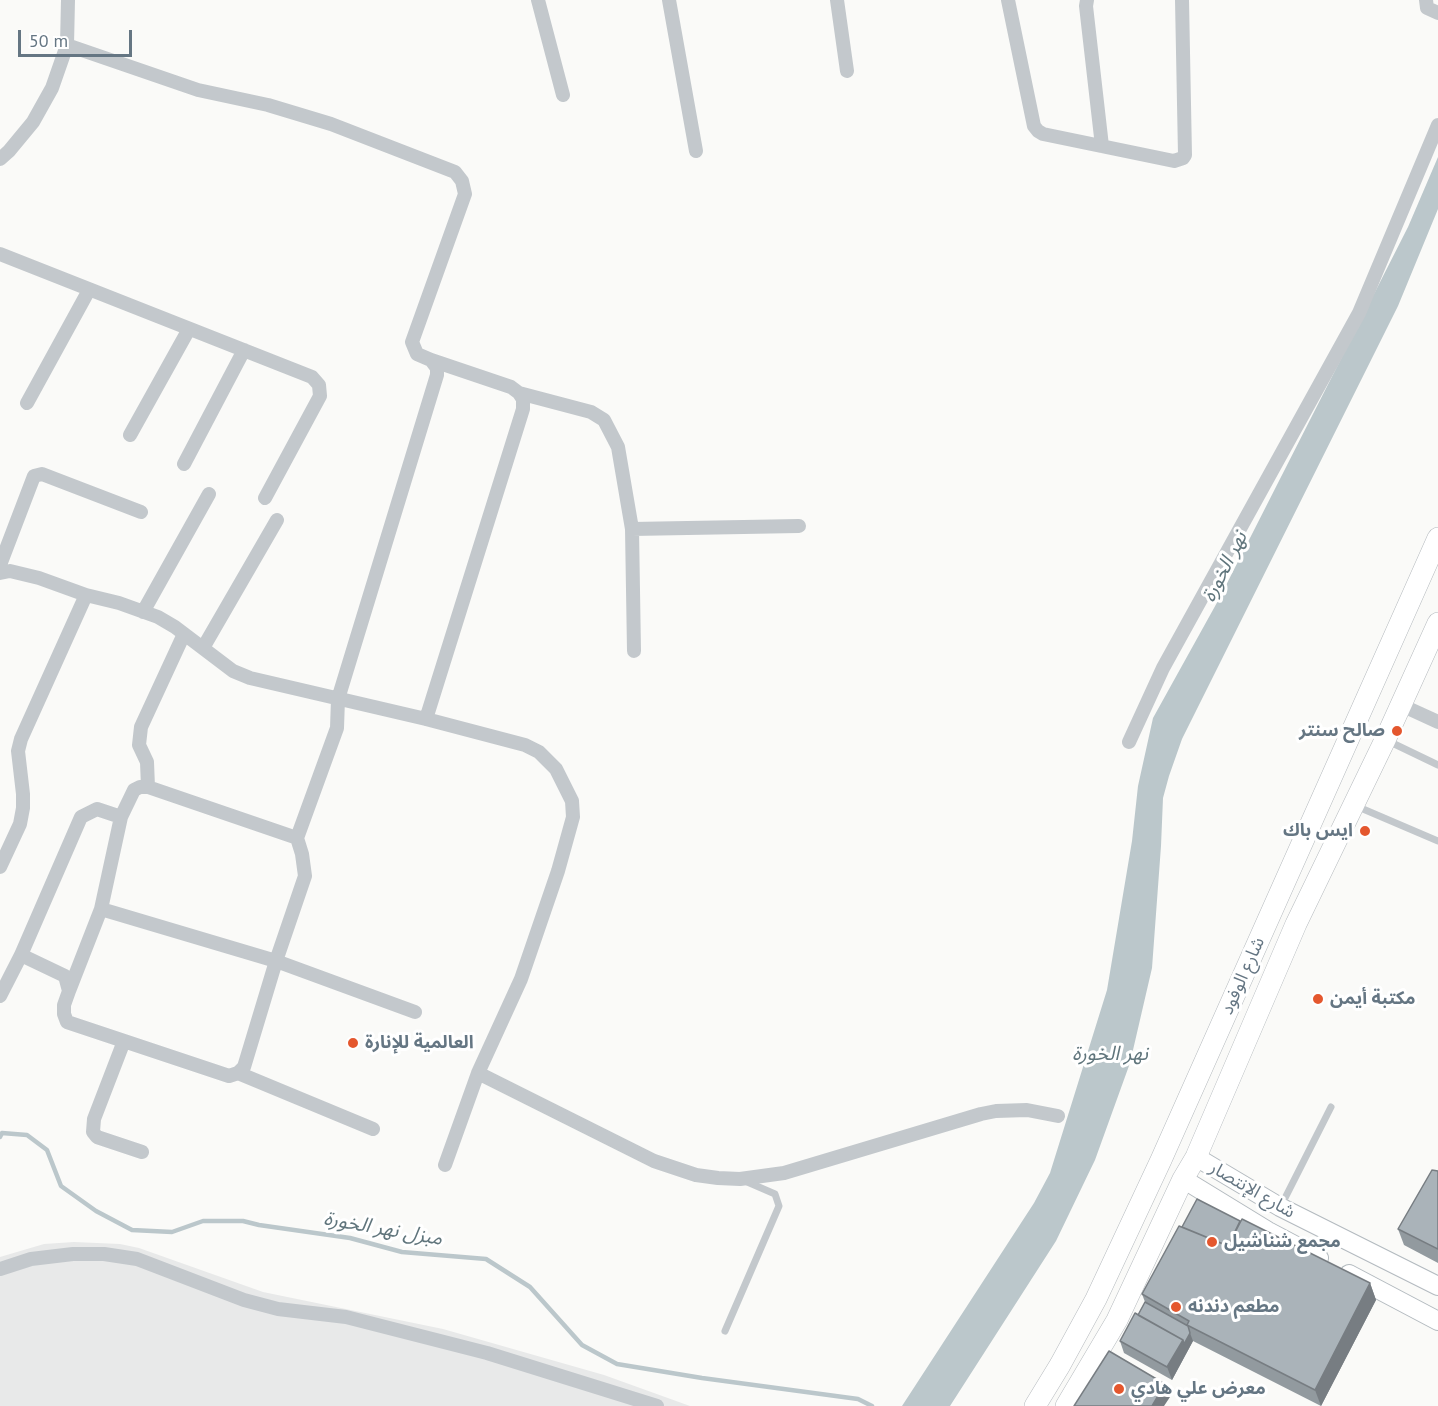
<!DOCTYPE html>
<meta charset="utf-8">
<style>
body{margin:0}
#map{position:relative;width:1438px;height:1406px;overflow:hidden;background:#fafaf8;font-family:"PT Sans",sans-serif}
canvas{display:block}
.scale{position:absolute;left:18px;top:30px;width:114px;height:27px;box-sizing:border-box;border:3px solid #657683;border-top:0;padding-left:8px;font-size:18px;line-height:21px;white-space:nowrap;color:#657683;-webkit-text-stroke:4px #fff;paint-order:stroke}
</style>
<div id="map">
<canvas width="1438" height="1406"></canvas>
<div class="scale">50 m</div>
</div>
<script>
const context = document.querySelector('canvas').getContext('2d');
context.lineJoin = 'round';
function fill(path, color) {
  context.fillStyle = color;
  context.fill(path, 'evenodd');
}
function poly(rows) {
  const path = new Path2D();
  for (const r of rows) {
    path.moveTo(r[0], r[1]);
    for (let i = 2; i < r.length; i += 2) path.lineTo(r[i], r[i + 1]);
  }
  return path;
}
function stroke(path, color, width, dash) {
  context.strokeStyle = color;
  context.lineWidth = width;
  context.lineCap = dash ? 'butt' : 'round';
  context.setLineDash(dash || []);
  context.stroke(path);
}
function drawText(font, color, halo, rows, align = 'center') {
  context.font = font + ' "PT Sans","Noto Sans Arabic",sans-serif';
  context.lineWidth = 6;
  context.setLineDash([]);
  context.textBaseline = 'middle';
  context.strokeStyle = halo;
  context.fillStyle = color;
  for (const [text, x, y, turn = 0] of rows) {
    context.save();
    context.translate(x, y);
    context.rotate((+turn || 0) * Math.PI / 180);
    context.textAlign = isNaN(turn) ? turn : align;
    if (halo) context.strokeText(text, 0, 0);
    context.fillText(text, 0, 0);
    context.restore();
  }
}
const built = poly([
 [74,1242,120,1244,139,1248,263,1292,443,1329,604,1375,690,1406,0,1406,0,1257,44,1244]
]);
const water = poly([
 [1438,157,1438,209,1398,306,1182,739,1169,776,1163,798,1161,846,1152,968,1130,1063,1095,1160,1056,1241,950,1406,902,1406,1034,1203,1050,1173,1107,990,1132,841,1138,786,1153,718,1219,599,1408,227]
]);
const stream = poly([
 [0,1137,2,1133,27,1135,47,1150,61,1186,96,1211,132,1230,172,1232,203,1221,243,1221,259,1225,350,1238,402,1252,486,1259,530,1287,582,1345,617,1364,702,1378,858,1399,872,1406]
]);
const lane = poly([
 [1386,740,1438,765],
 [1356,806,1438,841],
 [1281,1206,1331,1107],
 [725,1331,779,1206,775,1194,745,1181]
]);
const street = poly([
 [538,0,563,95],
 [669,0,696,151],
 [837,0,847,71],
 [1008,0,1034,126,1038,131,1043,134,1174,161,1183,158,1185,155,1182,0],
 [1087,0,1086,6,1102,146],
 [1426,0,1427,8,1438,13],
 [0,159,9,151,33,122,52,88,67,45,68,0],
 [0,254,312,377,319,385,320,396,265,498],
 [519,393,591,412,604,420,618,447,632,529,634,651],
 [27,403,89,290],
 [130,435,189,329],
 [184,464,244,350],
 [632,529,799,526],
 [0,565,34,476,42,474,141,512],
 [0,573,10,571,39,578,86,595,119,603,158,617,175,627,233,671,250,678,426,719,525,745,539,752,556,769,572,801,573,817,558,871,521,979,478,1073,445,1165],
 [143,612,209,494],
 [203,648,277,520],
 [1401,705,1438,722],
 [426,719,523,409,523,399,519,393,511,387,431,360],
 [1129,742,1163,668,1359,313,1438,125],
 [148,787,147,762,139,745,141,727,184,634],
 [0,867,20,824,23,808,23,794,18,751,21,739,86,595],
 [101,909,121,817,134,790,140,787,148,787,297,838],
 [21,955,81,817,97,809,121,817],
 [69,991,101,909,276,961,415,1012],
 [0,996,21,955,65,976,69,991,64,1005,64,1014,67,1022,229,1076,238,1073,244,1067,276,961,305,876,302,854,297,838,337,728,338,699,437,375,437,368,431,360,417,354,412,342,465,194,462,181,455,172,331,124,268,105,198,90,67,45],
 [124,1041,94,1119,93,1132,97,1137,142,1152],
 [238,1073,373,1129],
 [478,1073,654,1161,696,1175,718,1178,740,1179,784,1173,981,1114,996,1111,1027,1110,1058,1116],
 [0,1269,31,1259,73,1254,104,1254,137,1259,244,1300,278,1309,346,1317,487,1353,657,1406]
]);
const secondary = poly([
 [1196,1157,1280,1207,1438,1286],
 [1183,1179,1268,1231,1319,1258],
 [1349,1274,1438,1321]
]);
const primary = poly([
 [1035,1406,1060,1365,1096,1299,1161,1160,1438,538],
 [1066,1406,1117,1320,1183,1179,1196,1157,1296,924,1385,740,1438,623]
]);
const wall = poly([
 [1438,1171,1438,1263,1404,1245,1398,1229],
 [1240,1221,1370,1283,1376,1300,1321,1406,1193,1341,1172,1380,1124,1353,1120,1341,1138,1315,1145,1302,1142,1294]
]);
const shadedWall = poly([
 [1370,1283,1376,1300,1321,1406,1315,1390],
 [1190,1333,1193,1341,1172,1380,1167,1367,1183,1340],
 [1165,1384,1170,1397,1164,1406,1152,1406]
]);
const building = poly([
 [1432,1170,1438,1171,1438,1249,1398,1229,1432,1170],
 [1197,1199,1240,1221,1228,1246,1182,1227,1197,1199],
 [1242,1219,1370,1283,1315,1390,1187,1325,1189,1321,1142,1294,1179,1226,1228,1246,1242,1219],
 [1145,1302,1188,1326,1190,1333,1184,1344,1183,1340,1138,1315,1145,1302],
 [1135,1313,1183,1340,1167,1367,1120,1341,1135,1313],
 [1109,1351,1165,1384,1152,1406,1074,1406,1109,1351]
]);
const markers = [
 [1397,731,6,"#e4572e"],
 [1365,831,6,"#e4572e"],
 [1318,999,6,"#e4572e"],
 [353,1043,6,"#e4572e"],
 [1212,1242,6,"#e4572e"],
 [1176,1307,6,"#e4572e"],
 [1119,1389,6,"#e4572e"]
];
const poiNames = [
 ["صالح سنتر",1385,731,"right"],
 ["ايس باك",1353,831,"right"],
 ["مكتبة أيمن",1330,999],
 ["العالمية للإنارة",365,1043],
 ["مجمع شناشيل",1224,1242],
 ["مطعم دندنه",1188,1307],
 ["معرض علي هادي",1131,1389]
];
const streetNames = [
 ["شارع الوفود",1243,976,-66],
 ["شارع الإنتصار",1252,1190,30]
];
const waterNames = [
 ["نهر الخورة",1225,567,-63],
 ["نهر الخورة",1110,1054],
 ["مبزل نهر الخورة",383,1229,10]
];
fill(built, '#e8e9e9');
fill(water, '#bbc7cb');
stroke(stream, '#bbc7cb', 4.5);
stroke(secondary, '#b3babf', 20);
stroke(primary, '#b5babe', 22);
stroke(lane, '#c3c8cc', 7);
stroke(street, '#c3c8cc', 14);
stroke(secondary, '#fff', 18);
stroke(primary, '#fff', 21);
fill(wall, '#929a9f');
fill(shadedWall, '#777d82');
fill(building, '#aab3b9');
stroke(building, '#777d82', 1.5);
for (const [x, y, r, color] of markers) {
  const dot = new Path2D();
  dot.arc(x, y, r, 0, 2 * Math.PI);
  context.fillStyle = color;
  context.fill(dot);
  stroke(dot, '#fff', 2);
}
drawText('bold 18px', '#657683', '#fff', poiNames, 'left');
drawText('18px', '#657683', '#fff', streetNames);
drawText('italic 20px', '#60757c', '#fff', waterNames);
</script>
